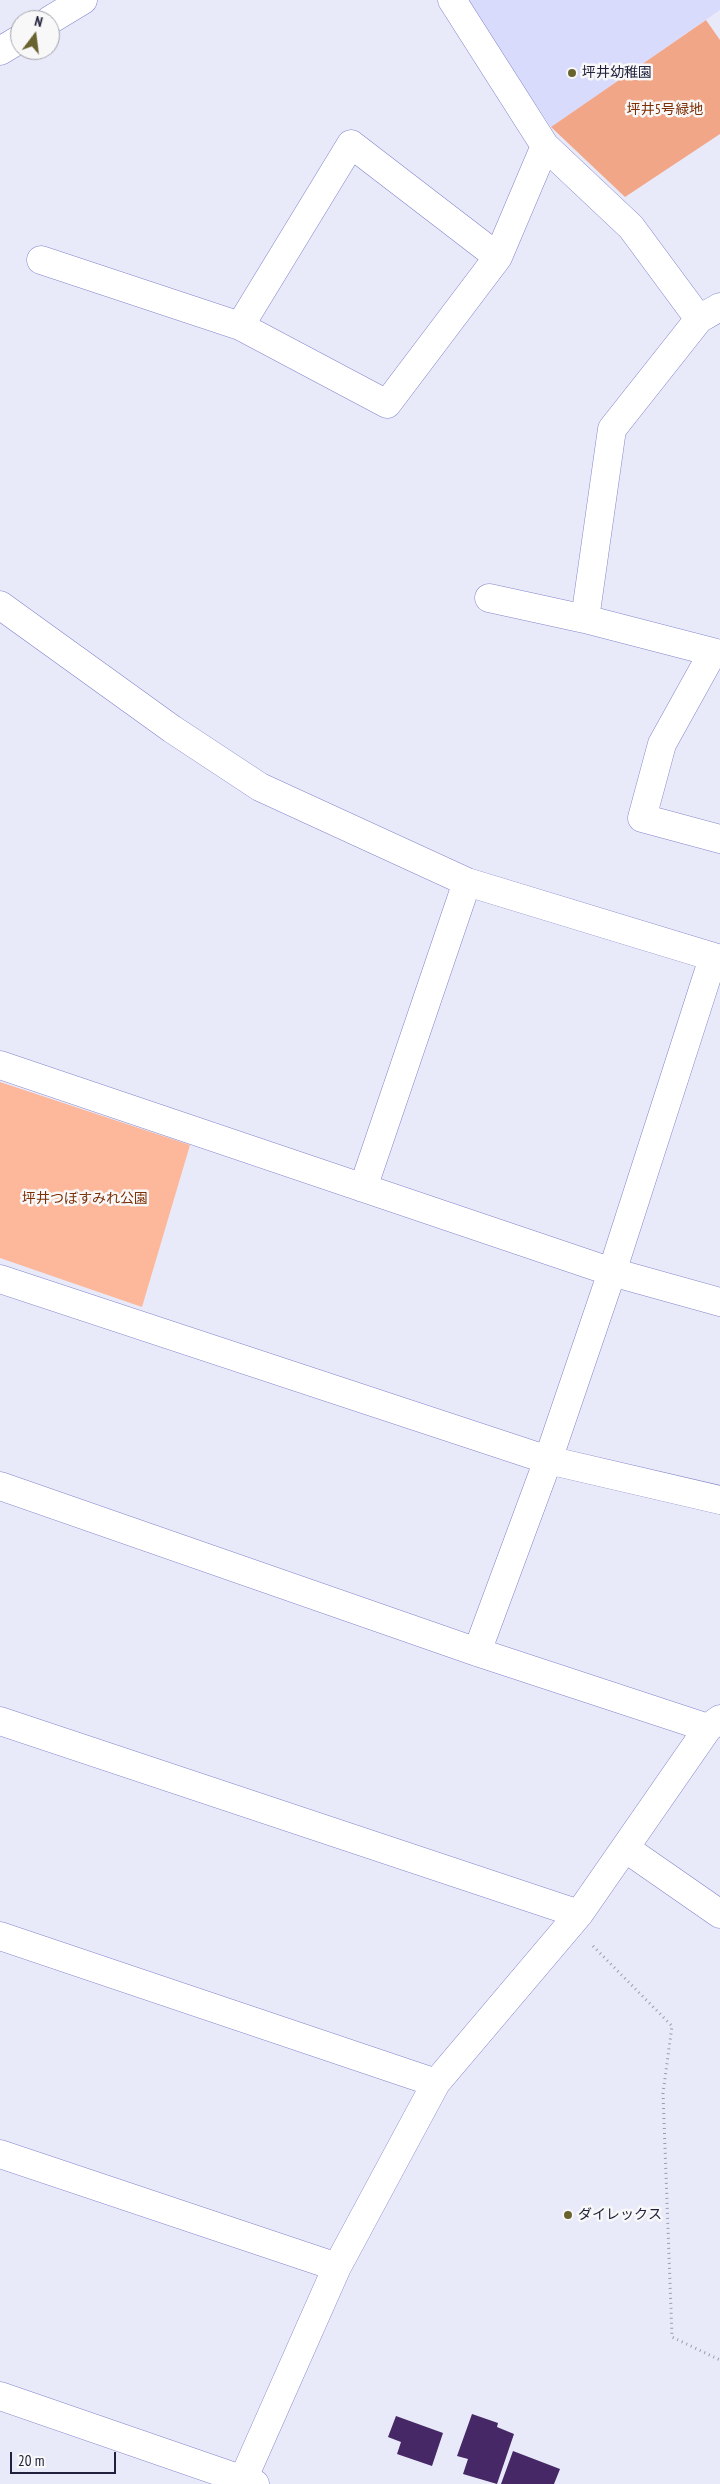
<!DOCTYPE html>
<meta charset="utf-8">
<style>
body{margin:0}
#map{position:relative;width:720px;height:2484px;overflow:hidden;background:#e8eaf9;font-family:"PT Sans Narrow",sans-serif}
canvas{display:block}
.north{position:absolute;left:10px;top:10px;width:50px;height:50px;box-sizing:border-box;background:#f8f8f8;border:1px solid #a2a2ad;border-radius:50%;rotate:15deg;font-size:14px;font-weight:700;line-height:20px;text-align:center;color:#21213d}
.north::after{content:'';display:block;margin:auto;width:18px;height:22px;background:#696330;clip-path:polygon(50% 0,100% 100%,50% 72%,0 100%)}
.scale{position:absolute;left:10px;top:2452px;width:106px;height:22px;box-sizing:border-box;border:2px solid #21213d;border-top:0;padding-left:6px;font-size:15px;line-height:18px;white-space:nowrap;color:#21213d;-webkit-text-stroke:4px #f8f8f8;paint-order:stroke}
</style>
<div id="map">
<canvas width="720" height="2484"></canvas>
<div class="north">N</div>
<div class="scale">20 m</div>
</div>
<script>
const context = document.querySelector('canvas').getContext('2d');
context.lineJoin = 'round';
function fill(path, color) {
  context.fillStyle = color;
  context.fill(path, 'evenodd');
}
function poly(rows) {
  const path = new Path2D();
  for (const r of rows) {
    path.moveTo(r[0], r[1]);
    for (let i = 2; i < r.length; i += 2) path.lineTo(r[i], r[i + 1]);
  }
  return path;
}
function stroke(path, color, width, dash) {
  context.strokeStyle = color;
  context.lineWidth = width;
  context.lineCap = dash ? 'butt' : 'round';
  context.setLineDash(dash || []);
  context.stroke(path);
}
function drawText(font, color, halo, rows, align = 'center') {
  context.font = font + ' "PT Sans Narrow","Noto Sans JP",sans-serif';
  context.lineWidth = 5;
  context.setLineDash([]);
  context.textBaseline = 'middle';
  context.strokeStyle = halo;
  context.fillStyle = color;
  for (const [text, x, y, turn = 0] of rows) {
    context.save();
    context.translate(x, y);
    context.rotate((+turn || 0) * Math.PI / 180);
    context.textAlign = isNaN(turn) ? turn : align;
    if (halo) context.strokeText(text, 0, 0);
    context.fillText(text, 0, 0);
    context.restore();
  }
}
const built = poly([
 [466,0,720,0,720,10,551,127]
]);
const green = poly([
 [0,1082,190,1145,142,1307,0,1258]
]);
const forest = poly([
 [706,20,720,40,720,134,625,197,551,127]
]);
const building = poly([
 [472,2414,498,2423,497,2427,514,2434,497,2484,463,2474,468,2459,457,2456],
 [396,2416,443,2433,432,2466,397,2454,401,2442,388,2437],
 [513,2451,560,2469,554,2484,501,2484]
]);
const path = poly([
 [593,1946,672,2026,663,2093,672,2337,720,2360]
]);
const minor = poly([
 [452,0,545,146,631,227,699,319,720,307],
 [41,260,240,326,387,404,498,257,545,146],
 [240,326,351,144,498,257],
 [489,598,585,619,720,654],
 [0,605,172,729,260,787,467,882,720,959],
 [585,619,612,429,699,319],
 [713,652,662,744,642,818,720,839],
 [0,1065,612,1272,720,1302],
 [363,1188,467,882],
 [0,1279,548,1460,720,1500],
 [0,1486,477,1652,708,1728],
 [477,1652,548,1460,612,1272,713,958],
 [0,1721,579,1914],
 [625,1848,720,1914],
 [0,1936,436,2083],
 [0,2154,337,2267],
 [241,2484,337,2267,436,2083,579,1914,708,1728,720,1719]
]);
const tertiary = poly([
 [50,20,83,0],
 [0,51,20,39],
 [0,2396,255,2484]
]);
const markers = [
 [572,73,5,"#696330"],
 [568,2215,5,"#696330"]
];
const poiNames = [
 ["坪井幼稚園",582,73],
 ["ダイレックス",578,2215]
];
const parkNames = [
 ["坪井5号緑地",665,110],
 ["坪井つぼすみれ公園",85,1199]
];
fill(built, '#d9dbfc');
fill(green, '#fdb79a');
fill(forest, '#f2a688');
fill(building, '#452865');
stroke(minor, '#8484cb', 29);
stroke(tertiary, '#8484cb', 29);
stroke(path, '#9b9cb0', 3, [1, 4]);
stroke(minor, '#fff', 28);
stroke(tertiary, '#fff', 28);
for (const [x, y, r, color] of markers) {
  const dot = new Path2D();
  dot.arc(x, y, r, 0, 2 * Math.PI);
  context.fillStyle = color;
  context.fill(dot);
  stroke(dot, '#f8f8f8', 2);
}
drawText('14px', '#21213d', '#f8f8f8', poiNames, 'left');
drawText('14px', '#7d2f06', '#f8f8f8', parkNames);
</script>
